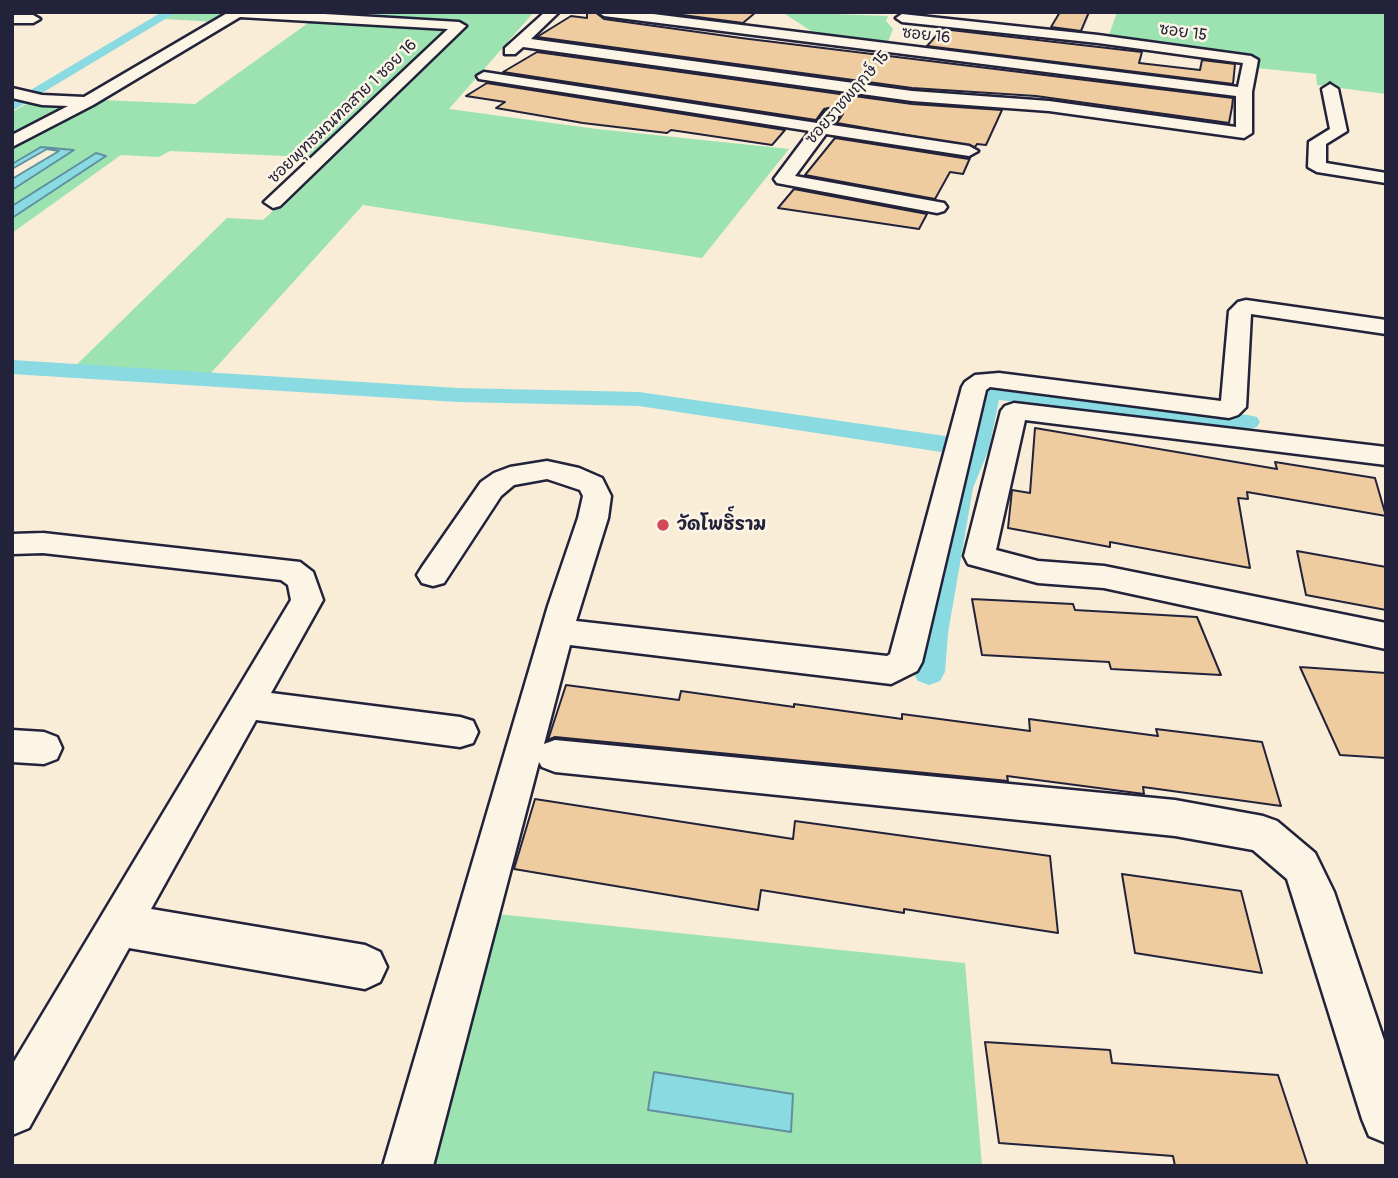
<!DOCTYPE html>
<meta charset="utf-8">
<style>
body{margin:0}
#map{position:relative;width:1398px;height:1178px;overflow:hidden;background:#f9edd7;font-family:Pangolin,sans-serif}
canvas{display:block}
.frame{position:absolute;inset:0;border:14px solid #22223b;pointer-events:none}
</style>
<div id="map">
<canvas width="1398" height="1178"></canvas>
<div class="frame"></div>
</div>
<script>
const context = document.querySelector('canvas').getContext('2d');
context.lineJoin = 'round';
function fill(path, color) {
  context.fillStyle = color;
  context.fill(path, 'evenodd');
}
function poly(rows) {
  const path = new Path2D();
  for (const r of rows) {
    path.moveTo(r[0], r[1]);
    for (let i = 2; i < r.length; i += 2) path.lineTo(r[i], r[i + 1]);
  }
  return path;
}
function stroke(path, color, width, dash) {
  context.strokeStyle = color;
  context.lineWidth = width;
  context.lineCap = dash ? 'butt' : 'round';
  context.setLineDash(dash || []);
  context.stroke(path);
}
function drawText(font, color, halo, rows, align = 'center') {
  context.font = font + ' Pangolin,"Playpen Sans Thai",sans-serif';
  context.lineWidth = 5;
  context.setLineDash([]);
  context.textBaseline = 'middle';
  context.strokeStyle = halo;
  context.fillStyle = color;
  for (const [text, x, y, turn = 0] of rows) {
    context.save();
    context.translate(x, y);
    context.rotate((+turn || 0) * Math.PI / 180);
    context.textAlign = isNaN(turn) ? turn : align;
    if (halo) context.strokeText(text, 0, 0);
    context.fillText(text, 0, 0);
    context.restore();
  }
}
const green = poly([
 [177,12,235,12,216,22,165,19],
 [248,12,534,12,449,109,597,129,789,149,702,258,363,205,201,384,64,377,227,218,263,220,331,158,170,151,159,157,121,155,12,233,12,218,106,156,95,153,12,206,12,190,73,151,41,147,12,164,12,112,28,103,89,107,103,100,195,104,311,21],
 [782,12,888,16,886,21,893,29,888,42,879,44,832,38,814,33],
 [1117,12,1386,12,1386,94,1317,85,1316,74,1256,68,1257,56,1108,38],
 [498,914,965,963,982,1166,429,1166]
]);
const water = poly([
 [41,147,74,150,12,190,12,179,59,151,47,149,12,169,12,164,41,147],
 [96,153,106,156,12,218,12,206,96,153],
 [654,1072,793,1094,791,1132,648,1110,654,1072]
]);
const canal = poly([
 [162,12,177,12,12,111,12,101,162,12],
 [12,360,458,388,639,392,966,439,980,390,1005,385,1248,415,1257,417,1260,422,1257,427,1248,429,999,400,989,449,973,488,948,633,945,672,940,681,929,685,918,681,913,672,916,633,947,488,961,455,639,406,458,402,12,374,12,360]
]);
const building = poly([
 [587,12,595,12,604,19,741,38,1233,98,1232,107,1229,123,1036,96,912,88,537,37,571,16,587,18,587,12],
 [660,12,756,12,743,23,660,12],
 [1060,12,1089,12,1081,31,1051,27,1060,12],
 [942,29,1142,52,1139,63,1200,70,1202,60,1235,64,1233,84,927,46,942,29],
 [537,52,912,104,1002,110,986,145,977,144,975,147,837,123,843,114,833,107,824,109,816,120,503,72,537,52],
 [487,83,785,130,772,145,671,130,667,133,583,123,496,108,505,102,466,96,487,83],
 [835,138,969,159,970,158,963,174,950,172,935,199,805,175,835,138],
 [794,189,927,214,919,229,778,208,794,189],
 [1035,428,1277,469,1275,462,1375,478,1386,516,1247,492,1248,499,1238,498,1250,568,1110,542,1110,547,1008,528,1012,490,1030,493,1035,428],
 [1297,551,1386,567,1386,610,1306,595,1297,551],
 [972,599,1073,604,1075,610,1197,617,1221,675,1111,669,1109,662,982,655,972,599],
 [1300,667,1386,673,1386,758,1340,755,1300,667],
 [566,685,679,700,681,691,794,707,794,704,902,719,902,714,1030,731,1029,719,1158,736,1156,729,1262,742,1281,806,1143,787,1144,794,1007,776,1008,781,555,737,548,740,566,685],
 [535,799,793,839,795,821,1050,856,1058,933,904,909,904,913,761,890,758,910,514,869,535,799],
 [1122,874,1241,891,1262,973,1135,953,1122,874],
 [985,1042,1110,1050,1112,1063,1278,1075,1308,1166,1175,1166,1173,1156,999,1143,985,1042]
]);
const street = poly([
 [229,12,291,12,459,22,466,26,280,206,273,208,264,202,448,29,240,17,93,105,12,147,12,135,68,106,42,105,12,98,12,88,42,95,84,97,229,12],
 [545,12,559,12,531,39,912,91,1049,101,1236,127,1236,96,604,16,598,12,637,12,1238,87,1243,63,1098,43,902,22,896,18,902,14,1098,35,1251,56,1258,60,1252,92,1252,133,1244,138,1049,111,912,101,523,47,515,54,505,54,505,48,545,12],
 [12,15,33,15,40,19,33,23,12,23,12,15],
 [484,72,817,123,826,111,832,109,840,114,832,125,969,146,978,151,969,156,826,134,795,176,944,203,947,207,944,211,937,213,777,183,774,179,810,131,479,79,477,76,484,72],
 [1330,84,1338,89,1347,131,1326,144,1326,163,1386,173,1386,183,1317,172,1308,167,1309,142,1330,129,1322,89,1330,84],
 [1246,300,1386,320,1386,334,1251,314,1246,407,1238,415,1229,418,990,387,986,390,922,662,917,671,891,684,570,645,544,744,555,740,1175,800,1263,816,1277,821,1315,853,1334,892,1386,1046,1386,1143,1369,1136,1362,1119,1287,879,1253,850,1175,836,555,772,542,767,539,762,433,1166,383,1166,548,606,578,518,583,496,580,490,547,479,514,485,501,496,444,583,433,586,422,583,417,575,422,567,481,482,494,473,510,467,547,461,579,468,602,478,611,496,608,518,576,621,887,656,890,654,962,387,965,382,975,375,999,373,1221,401,1229,311,1238,302,1246,300],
 [1014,403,1386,447,1386,465,1025,420,996,550,1038,561,1104,566,1386,623,1386,649,1104,588,1038,583,968,564,964,556,1001,411,1005,406,1014,403],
 [43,533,300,562,313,572,323,600,271,693,460,717,473,721,478,732,473,743,460,747,256,720,151,909,365,945,380,952,387,967,380,982,365,989,129,948,29,1128,12,1135,12,1065,291,600,288,585,281,580,43,553,12,554,12,534,43,533],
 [12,730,44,732,57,737,62,748,57,759,44,764,12,762,12,730]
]);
const markers = [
 [663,525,7,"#d1495b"]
];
const farStreetnames = [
 ["ซอย 15",1183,33,8],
 ["ซอย 16",926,36,7],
 ["ซอยราชพฤกษ์ 15",848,98,-49],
 ["ซอยพุทธมณฑลสาย 1 ซอย 16",343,112,-44]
];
const poiNames = [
 ["วัดโพธิ์ราม",677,525]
];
fill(green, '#9ce3b1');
fill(water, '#89dae1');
stroke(water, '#60909f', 2);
fill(canal, '#89dae1');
fill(building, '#efcca0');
stroke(building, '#22223b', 2);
stroke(street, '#22223b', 5);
fill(street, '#fcf5e5');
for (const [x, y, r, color] of markers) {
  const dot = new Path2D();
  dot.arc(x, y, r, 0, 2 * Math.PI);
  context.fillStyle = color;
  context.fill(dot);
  stroke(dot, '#fcf5e5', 2.5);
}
drawText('16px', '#22223b', '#fcf5e5', farStreetnames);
drawText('bold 18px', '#22223b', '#fcf5e5', poiNames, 'left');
</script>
